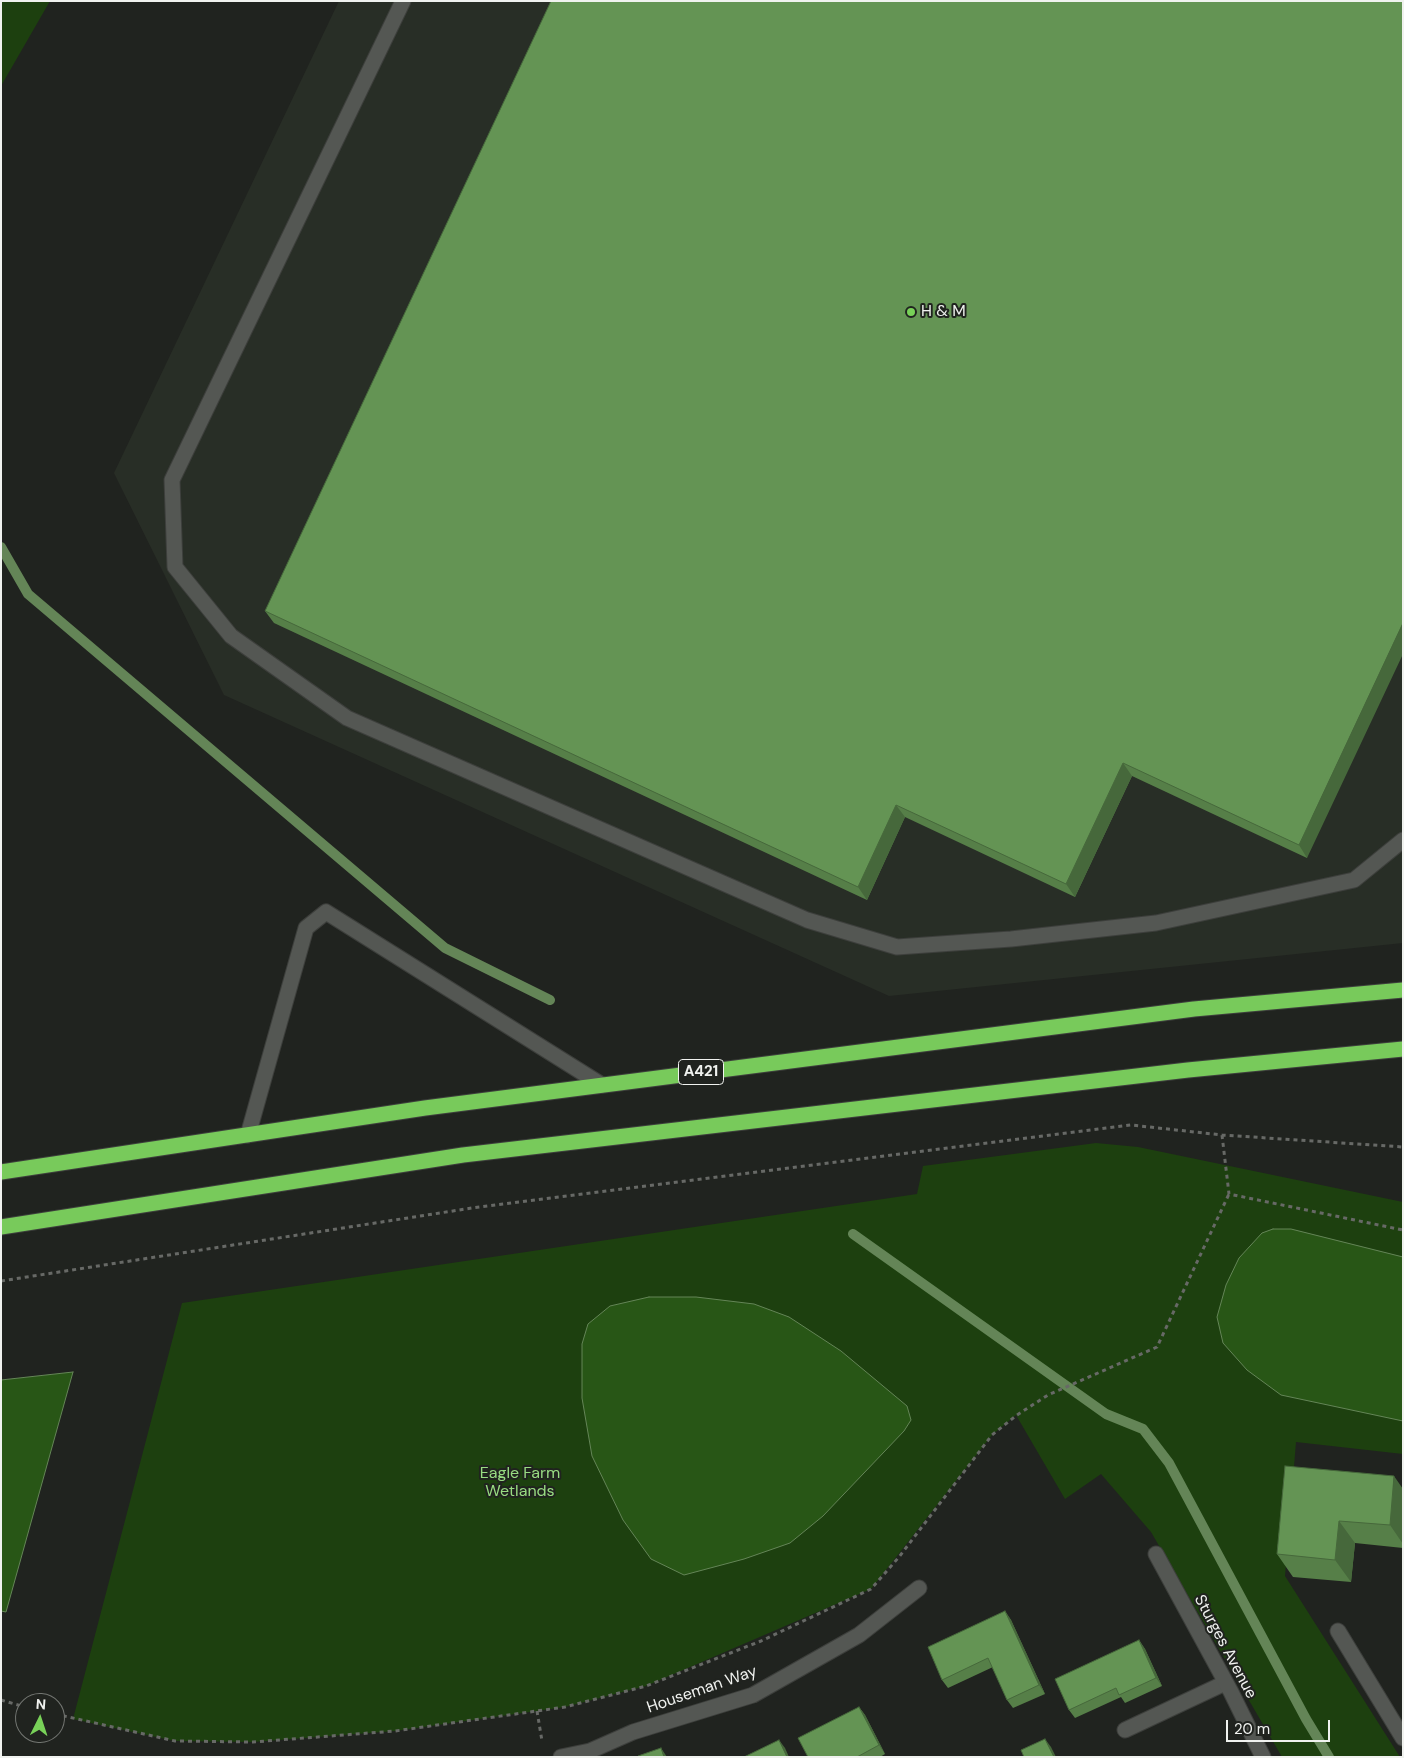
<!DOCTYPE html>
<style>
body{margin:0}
#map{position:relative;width:1404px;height:1758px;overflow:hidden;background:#20231f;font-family:"DM Sans",sans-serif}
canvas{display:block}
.frame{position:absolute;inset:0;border:2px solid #f0f2ef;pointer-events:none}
.north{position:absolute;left:15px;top:1693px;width:50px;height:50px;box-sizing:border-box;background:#20231f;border:1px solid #737672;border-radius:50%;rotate:4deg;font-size:14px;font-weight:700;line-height:20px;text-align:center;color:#f0f2ef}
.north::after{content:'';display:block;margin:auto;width:18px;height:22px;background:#78d158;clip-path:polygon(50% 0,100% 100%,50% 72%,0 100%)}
.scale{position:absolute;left:1226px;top:1720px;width:104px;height:22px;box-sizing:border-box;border:2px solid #f0f2ef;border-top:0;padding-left:6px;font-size:15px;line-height:18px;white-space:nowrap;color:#f0f2ef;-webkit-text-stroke:4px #20231f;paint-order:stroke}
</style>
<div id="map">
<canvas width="1404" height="1758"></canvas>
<div class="frame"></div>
<div class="north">N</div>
<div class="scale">20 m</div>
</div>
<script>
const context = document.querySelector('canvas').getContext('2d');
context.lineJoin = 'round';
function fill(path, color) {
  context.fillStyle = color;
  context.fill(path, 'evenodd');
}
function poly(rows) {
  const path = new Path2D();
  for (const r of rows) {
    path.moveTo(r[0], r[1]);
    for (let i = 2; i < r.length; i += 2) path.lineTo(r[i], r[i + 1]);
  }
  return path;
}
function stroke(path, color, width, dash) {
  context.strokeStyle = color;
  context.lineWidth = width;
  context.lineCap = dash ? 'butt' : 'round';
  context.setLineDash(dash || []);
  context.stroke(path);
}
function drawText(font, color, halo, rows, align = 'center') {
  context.font = font + ' "DM Sans",sans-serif';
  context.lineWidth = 4;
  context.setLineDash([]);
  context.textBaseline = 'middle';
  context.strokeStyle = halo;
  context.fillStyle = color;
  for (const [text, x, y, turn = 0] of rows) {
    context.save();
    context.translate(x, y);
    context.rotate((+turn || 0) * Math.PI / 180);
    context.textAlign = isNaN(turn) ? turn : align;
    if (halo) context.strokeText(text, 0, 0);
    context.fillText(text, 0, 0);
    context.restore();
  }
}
const built = poly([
 [339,1,1403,1,1403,943,889,996,224,695,114,473]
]);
const green = poly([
 [1,1,50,1,1,86],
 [1096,1143,1138,1147,1403,1202,1403,1454,1296,1442,1285,1576,1400,1757,1282,1757,1151,1532,1101,1474,1065,1499,1016,1415,992,1435,871,1589,646,1686,565,1707,395,1731,253,1742,175,1741,73,1719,182,1303,917,1194,923,1166]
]);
const water = poly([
 [1273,1229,1291,1229,1403,1257,1403,1421,1281,1395,1247,1370,1223,1343,1217,1317,1226,1285,1239,1258,1262,1233,1273,1229],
 [649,1297,696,1297,754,1304,789,1317,841,1351,907,1406,911,1420,904,1431,823,1516,790,1543,744,1559,684,1575,651,1559,623,1520,592,1456,582,1398,582,1344,588,1324,610,1306,649,1297],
 [73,1372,6,1612,1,1611,1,1380,73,1372]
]);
const stream = poly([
 [1,547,28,594,445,948,550,1000],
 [853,1234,1106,1414,1143,1429,1169,1463,1306,1719,1329,1757]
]);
const path = poly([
 [1222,1135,1229,1194,1403,1230],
 [1,1281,472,1208,1131,1125,1222,1135,1403,1147],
 [1,1700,25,1707],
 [537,1711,542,1741],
 [55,1714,175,1741,253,1742,395,1731,565,1707,646,1686,761,1641,871,1589,899,1557,992,1435,1017,1415,1048,1395,1157,1347,1229,1194]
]);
const lane = poly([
 [403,1,172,480,175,567,231,636,347,718,807,920,897,947,1011,939,1156,923,1354,880,1403,840],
 [248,1135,306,928,326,912,602,1085],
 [1125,1730,1225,1683]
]);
const street = poly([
 [1156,1554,1231,1692,1263,1757],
 [1338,1631,1403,1738],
 [561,1757,590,1751,633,1732,753,1695,859,1635,919,1588]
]);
const highway = poly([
 [1,1172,425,1108,1194,1009,1403,990],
 [1,1227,463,1155,1188,1070,1403,1049]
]);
const wall = poly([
 [1403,1,1307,858,1132,776,1075,897,905,817,867,900,274,623,265,611],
 [1285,1466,1403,1489,1403,1548,1355,1543,1351,1582,1293,1577,1277,1554],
 [1005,1611,1011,1620,1045,1694,1013,1708,1007,1700,993,1667,948,1688,942,1680],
 [1139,1640,1145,1649,1162,1686,1125,1703,1121,1697,1075,1718,1069,1710],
 [859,1707,865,1715,885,1754,880,1757,808,1757]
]);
const shadedWall = poly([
 [1403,623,1403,654,1307,858,1299,845],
 [1123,763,1132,776,1075,897,1066,884],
 [896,805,905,817,867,900,858,887],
 [1394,1476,1403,1489,1403,1544,1390,1525],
 [1339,1521,1355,1543,1351,1582,1335,1560],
 [1005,1611,1011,1620,1045,1694,1039,1685],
 [1139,1640,1145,1649,1162,1686,1156,1678],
 [859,1707,865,1715,885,1754,879,1745],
 [1045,1739,1051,1747,1056,1757,1054,1757],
 [779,1740,785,1748,789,1757,787,1757],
 [661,1748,667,1757,664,1757]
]);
const building = poly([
 [551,1,1403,1,1403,623,1299,845,1123,763,1066,884,896,805,858,887,265,611,551,1],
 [1285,1466,1394,1476,1390,1525,1339,1521,1335,1560,1277,1554,1285,1466],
 [1005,1611,1039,1685,1007,1700,988,1658,942,1680,928,1647,1005,1611],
 [1139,1640,1156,1678,1119,1695,1116,1688,1069,1710,1055,1679,1139,1640],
 [859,1707,879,1745,857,1757,808,1757,798,1738,859,1707],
 [1045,1739,1054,1757,1024,1757,1021,1750,1045,1739],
 [779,1740,787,1757,744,1757,779,1740],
 [661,1748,664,1757,639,1757,638,1756,661,1748]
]);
const markers = [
 [911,312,5,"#78d158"]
];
const shields = [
 [701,1072,45]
];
const shieldNames = [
 ["A421",701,1072]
];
const poiNames = [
 ["H & M",921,312]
];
const parkNames = [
 ["Eagle Farm",520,1474],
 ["Wetlands",520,1492]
];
const streetNames = [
 ["Sturges Avenue",1225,1647,62],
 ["Houseman Way",702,1690,-19]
];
fill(built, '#282e26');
fill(green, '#1d400f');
fill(water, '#285616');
stroke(water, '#648557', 1);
stroke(stream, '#648557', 10);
stroke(lane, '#3d3f3c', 17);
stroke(street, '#3d3f3c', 17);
stroke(highway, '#3d3f3c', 17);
stroke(path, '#676966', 3, [4, 4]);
stroke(lane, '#545753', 15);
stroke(street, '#545753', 15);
stroke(highway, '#78ca5b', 15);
fill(wall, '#567f48');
fill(shadedWall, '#46683b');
fill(building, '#649454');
stroke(building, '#46683b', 1);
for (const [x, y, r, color] of markers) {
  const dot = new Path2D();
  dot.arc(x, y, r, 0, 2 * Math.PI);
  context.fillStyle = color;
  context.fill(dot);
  stroke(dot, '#20231f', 2);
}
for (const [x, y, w] of shields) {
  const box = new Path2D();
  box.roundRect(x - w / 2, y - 12.5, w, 25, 4);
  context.fillStyle = '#20231f';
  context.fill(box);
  stroke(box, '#f0f2ef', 1);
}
drawText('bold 15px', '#f0f2ef', null, shieldNames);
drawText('16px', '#f0f2ef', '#20231f', poiNames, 'left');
drawText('16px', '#98db82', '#20231f', parkNames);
drawText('16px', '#f0f2ef', '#20231f', streetNames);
</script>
